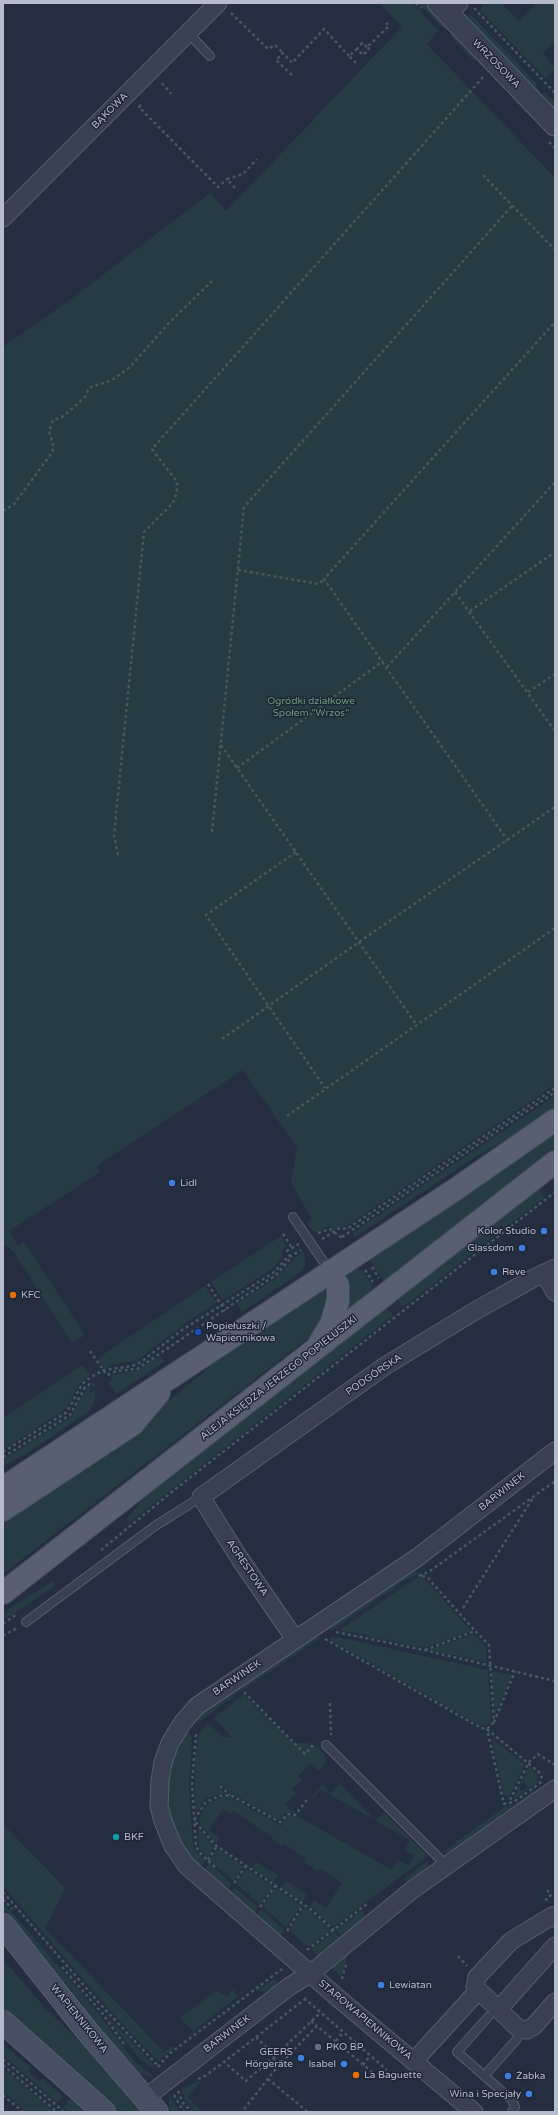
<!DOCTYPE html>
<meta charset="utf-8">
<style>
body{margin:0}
#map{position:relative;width:558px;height:2115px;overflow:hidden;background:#252e41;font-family:"Varela Round",sans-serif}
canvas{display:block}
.frame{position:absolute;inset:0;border:4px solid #b6bccb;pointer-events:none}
</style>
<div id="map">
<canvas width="558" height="2115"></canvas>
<div class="frame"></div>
</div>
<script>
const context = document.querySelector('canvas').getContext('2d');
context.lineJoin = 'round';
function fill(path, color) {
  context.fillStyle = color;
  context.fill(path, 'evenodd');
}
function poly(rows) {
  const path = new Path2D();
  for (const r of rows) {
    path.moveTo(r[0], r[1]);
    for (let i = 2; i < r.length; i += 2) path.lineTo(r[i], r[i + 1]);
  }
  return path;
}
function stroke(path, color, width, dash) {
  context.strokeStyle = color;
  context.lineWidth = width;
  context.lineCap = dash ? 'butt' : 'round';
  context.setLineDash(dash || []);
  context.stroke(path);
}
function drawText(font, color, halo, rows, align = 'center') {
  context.font = font + ' "Varela Round",sans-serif';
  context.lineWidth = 3;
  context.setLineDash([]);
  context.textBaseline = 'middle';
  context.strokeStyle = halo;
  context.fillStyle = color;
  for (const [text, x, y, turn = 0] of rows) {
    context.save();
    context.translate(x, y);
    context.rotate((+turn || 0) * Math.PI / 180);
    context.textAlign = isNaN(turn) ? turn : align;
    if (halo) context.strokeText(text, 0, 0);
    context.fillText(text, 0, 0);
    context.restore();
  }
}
const green = poly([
 [379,3,412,3,438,31,427,44,555,178,555,1085,350,1224,334,1230,331,1226,328,1226,314,1233,307,1223,311,1218,291,1182,297,1148,243,1070,96,1166,100,1172,9,1231,18,1246,24,1242,85,1335,72,1343,13,1251,3,1244,3,347,74,297,210,193,226,211,402,27],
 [418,3,425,3,447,27,444,29],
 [484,3,501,3,519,21,537,3,555,3,555,40,543,53,555,69,545,78,480,10],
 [469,13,538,85,534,88,470,22],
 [454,31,476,55,475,62,450,36],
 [544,91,555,103,555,113,540,97],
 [555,1096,555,1109,528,1128,475,1157,355,1237,352,1233],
 [555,1133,555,1151,387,1285,368,1257],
 [538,1188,545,1197,403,1307,396,1298],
 [281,1236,286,1247,281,1252,283,1256,272,1269,223,1300,211,1282],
 [303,1252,306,1262,303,1270,242,1312,237,1304,277,1277,296,1256],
 [356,1265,358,1269,362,1270,373,1286,371,1290,374,1295,345,1318,341,1275],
 [329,1284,330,1310,312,1335,3,1574,3,1516,136,1428,249,1334],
 [205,1286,217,1303,191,1319,136,1361,114,1364,105,1369,98,1358],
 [384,1307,392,1313,392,1316,129,1523,126,1520,148,1493],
 [161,1357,164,1362,116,1394,108,1382,112,1380,110,1376,112,1375,136,1371,154,1359],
 [81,1366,84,1367,90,1375,79,1384,66,1409,3,1450,3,1418],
 [90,1386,90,1394,95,1391,95,1396,93,1405,88,1412,24,1455,3,1466,3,1459,71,1417,85,1390],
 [412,1570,421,1573,407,1579,332,1630,322,1628],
 [418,1577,427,1581,471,1631,424,1648,340,1630],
 [54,1580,54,1586,3,1621,3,1614,6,1611],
 [314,1634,320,1638,238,1693,198,1723,193,1721,205,1710],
 [474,1634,486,1648,487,1662,430,1650],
 [332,1636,488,1670,491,1724,481,1726,329,1639],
 [492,1671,512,1675,495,1714],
 [244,1695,293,1743,307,1743,316,1746,325,1755,324,1765,319,1771,310,1763,298,1776,302,1779,292,1789,296,1794,285,1804,293,1813,286,1812,279,1820,231,1793,221,1784,219,1787,225,1793,207,1798,203,1802,198,1811,195,1809,195,1760,198,1735,208,1723,223,1737,231,1738,227,1731,214,1718],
 [187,1730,192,1738,189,1787,193,1846,197,1853,206,1861,200,1869,181,1842,174,1828,167,1798,168,1772,176,1748],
 [492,1739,525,1764,509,1797,504,1795],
 [529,1767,537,1774,538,1782,513,1800,519,1787,522,1791,528,1787,524,1782,520,1785],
 [340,1784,376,1821,384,1813,428,1856,333,1927,310,1907,314,1900,326,1908,342,1883,320,1868,318,1871,304,1862,305,1858,284,1844,281,1846,272,1840,273,1838,234,1811,231,1814,223,1809,209,1830,220,1838,216,1844,199,1822,204,1809,210,1802,223,1797,229,1797,282,1826,282,1822,288,1816,297,1816,392,1870,398,1860,409,1866,415,1855,405,1850,410,1840,320,1789,314,1799,312,1797,322,1785,330,1794],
 [534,1790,536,1792,453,1852,443,1852,506,1806,514,1805],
 [3,1824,65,1888,45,1928,164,2052,172,2046,174,2048,158,2061,113,2014,3,1886],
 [198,1826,214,1847,208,1858,199,1848],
 [217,1850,221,1851,243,1866,234,1881,210,1860],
 [428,1861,428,1870,410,1886,404,1879],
 [256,1862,278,1875,274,1882,252,1868],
 [209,1863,232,1884,226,1892,203,1871],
 [247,1869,273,1886,260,1904,249,1895,250,1893,248,1891,247,1893,236,1883],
 [286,1881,307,1895,302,1902,281,1888],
 [234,1887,258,1907,253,1916,229,1894],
 [274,1889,278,1889,301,1905,286,1927,263,1907],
 [3,1902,94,2008,137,2064,154,2077,136,2073,107,2042,78,1998,3,1909],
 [304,1908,308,1909,331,1930,308,1947,289,1930],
 [261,1909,285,1931,279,1939,255,1918],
 [362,1910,366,1920,343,1937,336,1930],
 [334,1932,341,1939,319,1956,311,1949],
 [347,1953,348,1954,341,1977,332,1968,335,1962],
 [3,1959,46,2009,98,2058,146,2112,117,2112,3,2010],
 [274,1979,281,1984,270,1992,256,1990],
 [237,1989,234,1992,237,1997,193,2031,179,2018,217,1991,228,1997,231,1991],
 [110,2019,154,2065,150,2067,138,2057,109,2020],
 [3,2044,31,2068,28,2071,39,2081,42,2078,63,2096,57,2103,3,2055],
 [3,2068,37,2097,54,2112,27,2112,3,2092],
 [200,2081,201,2082,187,2097,202,2112,196,2112,186,2101,181,2088],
 [169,2094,180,2112,172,2112,169,2107],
 [74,2095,93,2112,69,2112,63,2107]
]);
const path = poly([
 [416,3,421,8],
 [474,8,555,93],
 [231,13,268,49,275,45,283,53],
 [367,47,362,43,357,49,363,55,369,49,367,47,389,26,384,20],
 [356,63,349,56,357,49],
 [292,75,276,60,283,53,292,63,324,29,349,56],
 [162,83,171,94],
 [141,105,139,107,218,187,227,179],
 [549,142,555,148],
 [483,175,555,250],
 [235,188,227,179,243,174,257,159],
 [3,511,14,504,51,454,54,448,49,431,53,420,62,417,75,406,85,397,89,388,112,380,130,367,168,324,212,281],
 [238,570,319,584,324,579],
 [455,592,555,731],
 [470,611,555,552],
 [387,667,555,482],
 [528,692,555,674],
 [221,745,416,1024],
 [237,768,383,661],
 [212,832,244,507,512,206],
 [508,841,324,579,555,322],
 [296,852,206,915,325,1088],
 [118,855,114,835,144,532,173,503,177,492,177,482,152,449,484,76],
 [222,1039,359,942,555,807],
 [287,1116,555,928],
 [318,1233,330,1229,342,1238],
 [283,1234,292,1248],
 [342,1237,555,1092],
 [322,1239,340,1228,347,1229,555,1088],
 [372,1267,379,1278],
 [365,1270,373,1282],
 [208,1284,225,1311],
 [90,1351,107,1375,116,1371,137,1369,276,1275,291,1258,287,1251,299,1244],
 [3,1452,67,1412,82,1384,91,1377,104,1370,132,1366,141,1362,182,1330,273,1273,286,1259,301,1250],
 [3,1457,70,1415,85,1387,90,1384,94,1385],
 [101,1550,173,1491,555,1192],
 [419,1576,430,1571,555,1481],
 [422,1576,428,1578,475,1631],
 [463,1608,533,1498],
 [3,1624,17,1614],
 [336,1632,424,1650,555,1681],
 [3,1636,17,1628],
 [325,1639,481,1728,487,1729,494,1722],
 [425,1650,475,1631,489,1645,494,1722,515,1671],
 [244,1692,305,1754,315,1743],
 [330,1703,331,1735],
 [487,1729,541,1774,542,1779,540,1783,514,1802,504,1804,487,1729],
 [196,1734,192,1784,196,1846,199,1852,215,1867],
 [220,1786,230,1795],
 [307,1800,295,1815,288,1814,280,1822,230,1795,219,1796,206,1802,194,1820,215,1845,309,1908,336,1932],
 [510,1800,529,1762,538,1754,555,1765],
 [208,1860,217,1846],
 [234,1883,246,1866],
 [547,1890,551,1895,546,1899,548,1902],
 [3,1892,100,2004,159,2067],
 [3,1899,12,1909],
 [260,1907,275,1886],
 [287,1931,303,1905],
 [307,1950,367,1904],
 [458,1956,467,1966],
 [62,1967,102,2013,124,2044],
 [342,1979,346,1965],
 [304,1998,387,2070],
 [311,2021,317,2026],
 [256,2037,275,2056,320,2013],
 [336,2041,343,2032],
 [275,2056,246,2081,224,2062,305,1999],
 [273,2058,279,2065],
 [3,2059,64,2112],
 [3,2065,57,2112],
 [363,2065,370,2056],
 [158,2067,169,2054,282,1969],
 [198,2079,205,2076,224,2062],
 [268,2079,308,2112],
 [178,2091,183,2103,192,2112],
 [3,2095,23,2112],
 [174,2095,184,2112],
 [244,2109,279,2065,317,2026,372,2072]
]);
const service = poly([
 [188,33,210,56],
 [293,1217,329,1270],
 [26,1622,155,1526,201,1497],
 [326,1745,446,1865],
 [488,2017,457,2052,512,2100,515,2107,512,2112],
 [484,2076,517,2039]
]);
const minor = poly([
 [448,14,459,3],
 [3,218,218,3],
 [544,1273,555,1292],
 [295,1639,240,1559,201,1497,385,1366,475,1311,534,1278,555,1268],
 [555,1918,552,1916,511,1941,477,1977,475,1987,519,2029,527,2030,534,2026,555,2002],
 [498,2010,555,1946],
 [414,2061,477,1992],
 [145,2098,290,1986,310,1974,412,1890,555,1789],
 [474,2112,338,1998,186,1865,173,1846,163,1821,159,1806,160,1780,163,1762,170,1743,183,1722,197,1706,418,1557,555,1451]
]);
const tertiary = poly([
 [438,3,555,125]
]);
const secondary = poly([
 [3,1925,87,2031,157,2112],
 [3,2022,104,2112]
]);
const primary = poly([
 [319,1344,331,1324,338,1301,338,1286,330,1271],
 [3,1488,453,1191,555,1120],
 [3,1510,133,1424,159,1393],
 [3,1593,555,1162]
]);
const markers = [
 [172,1183,4,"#3f7fe0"],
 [544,1231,4,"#3f7fe0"],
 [522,1248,4,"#3f7fe0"],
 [494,1272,4,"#3f7fe0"],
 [13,1295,4,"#e8710a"],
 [198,1332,4,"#1a4fb4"],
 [116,1837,4,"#0f9aa8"],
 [381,1985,4,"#3f7fe0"],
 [318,2047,4,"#5c6f8a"],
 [301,2058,4,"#3f7fe0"],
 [344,2064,4,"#3f7fe0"],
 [356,2075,4,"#e8710a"],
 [508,2076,4,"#3f7fe0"],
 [529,2094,4,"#3f7fe0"]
];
const streetNames = [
 ["WRZOSOWA",496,64,46],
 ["BĄKOWA",110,111,-45],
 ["PODGÓRSKA",374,1375,-34],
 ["ALEJA KSIĘDZA JERZEGO POPIEŁUSZKI",279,1378,-38],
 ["BARWINEK",502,1492,-38],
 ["AGRESTOWA",247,1568,56],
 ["BARWINEK",237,1678,-34],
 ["WAPIENNIKOWA",79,2019,51],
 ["STAROWAPIENNIKOWA",365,2020,40],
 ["BARWINEK",227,2034,-37]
];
const parkNames = [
 ["Ogródki działkowe",311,701],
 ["Społem \"Wrzos\"",311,713]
];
const poiNames = [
 ["Lidl",180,1183],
 ["Kolor Studio",536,1231,"right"],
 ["Glassdom",514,1248,"right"],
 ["Reve",502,1272],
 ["KFC",21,1295],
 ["Popiełuszki /",206,1326],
 ["Wapiennikowa",206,1338],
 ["BKF",124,1837],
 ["Lewiatan",389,1985],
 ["PKO BP",326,2047],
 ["GEERS",293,2052,"right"],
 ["Hörgeräte",293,2064,"right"],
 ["Isabel",336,2064,"right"],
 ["La Baguette",364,2075],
 ["Żabka",516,2076],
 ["Wina i Specjały",521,2094,"right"]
];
fill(green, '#273c42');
stroke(service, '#575e6e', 10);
stroke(minor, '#575e6e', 19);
stroke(tertiary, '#575e6e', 23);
stroke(secondary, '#575e6e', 24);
stroke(primary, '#43495a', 24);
stroke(path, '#45595f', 2.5, [3, 3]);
stroke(service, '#394051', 8);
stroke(minor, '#394051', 17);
stroke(tertiary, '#394051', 21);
stroke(secondary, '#474f64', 22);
stroke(primary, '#575f71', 22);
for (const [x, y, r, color] of markers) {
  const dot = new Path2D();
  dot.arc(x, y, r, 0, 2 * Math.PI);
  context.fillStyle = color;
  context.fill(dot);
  stroke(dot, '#1e2536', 1.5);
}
drawText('10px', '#b6bccb', '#1e2536', streetNames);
drawText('10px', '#6c9d7c', '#1e2536', parkNames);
drawText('10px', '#b6bccb', '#1e2536', poiNames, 'left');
</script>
